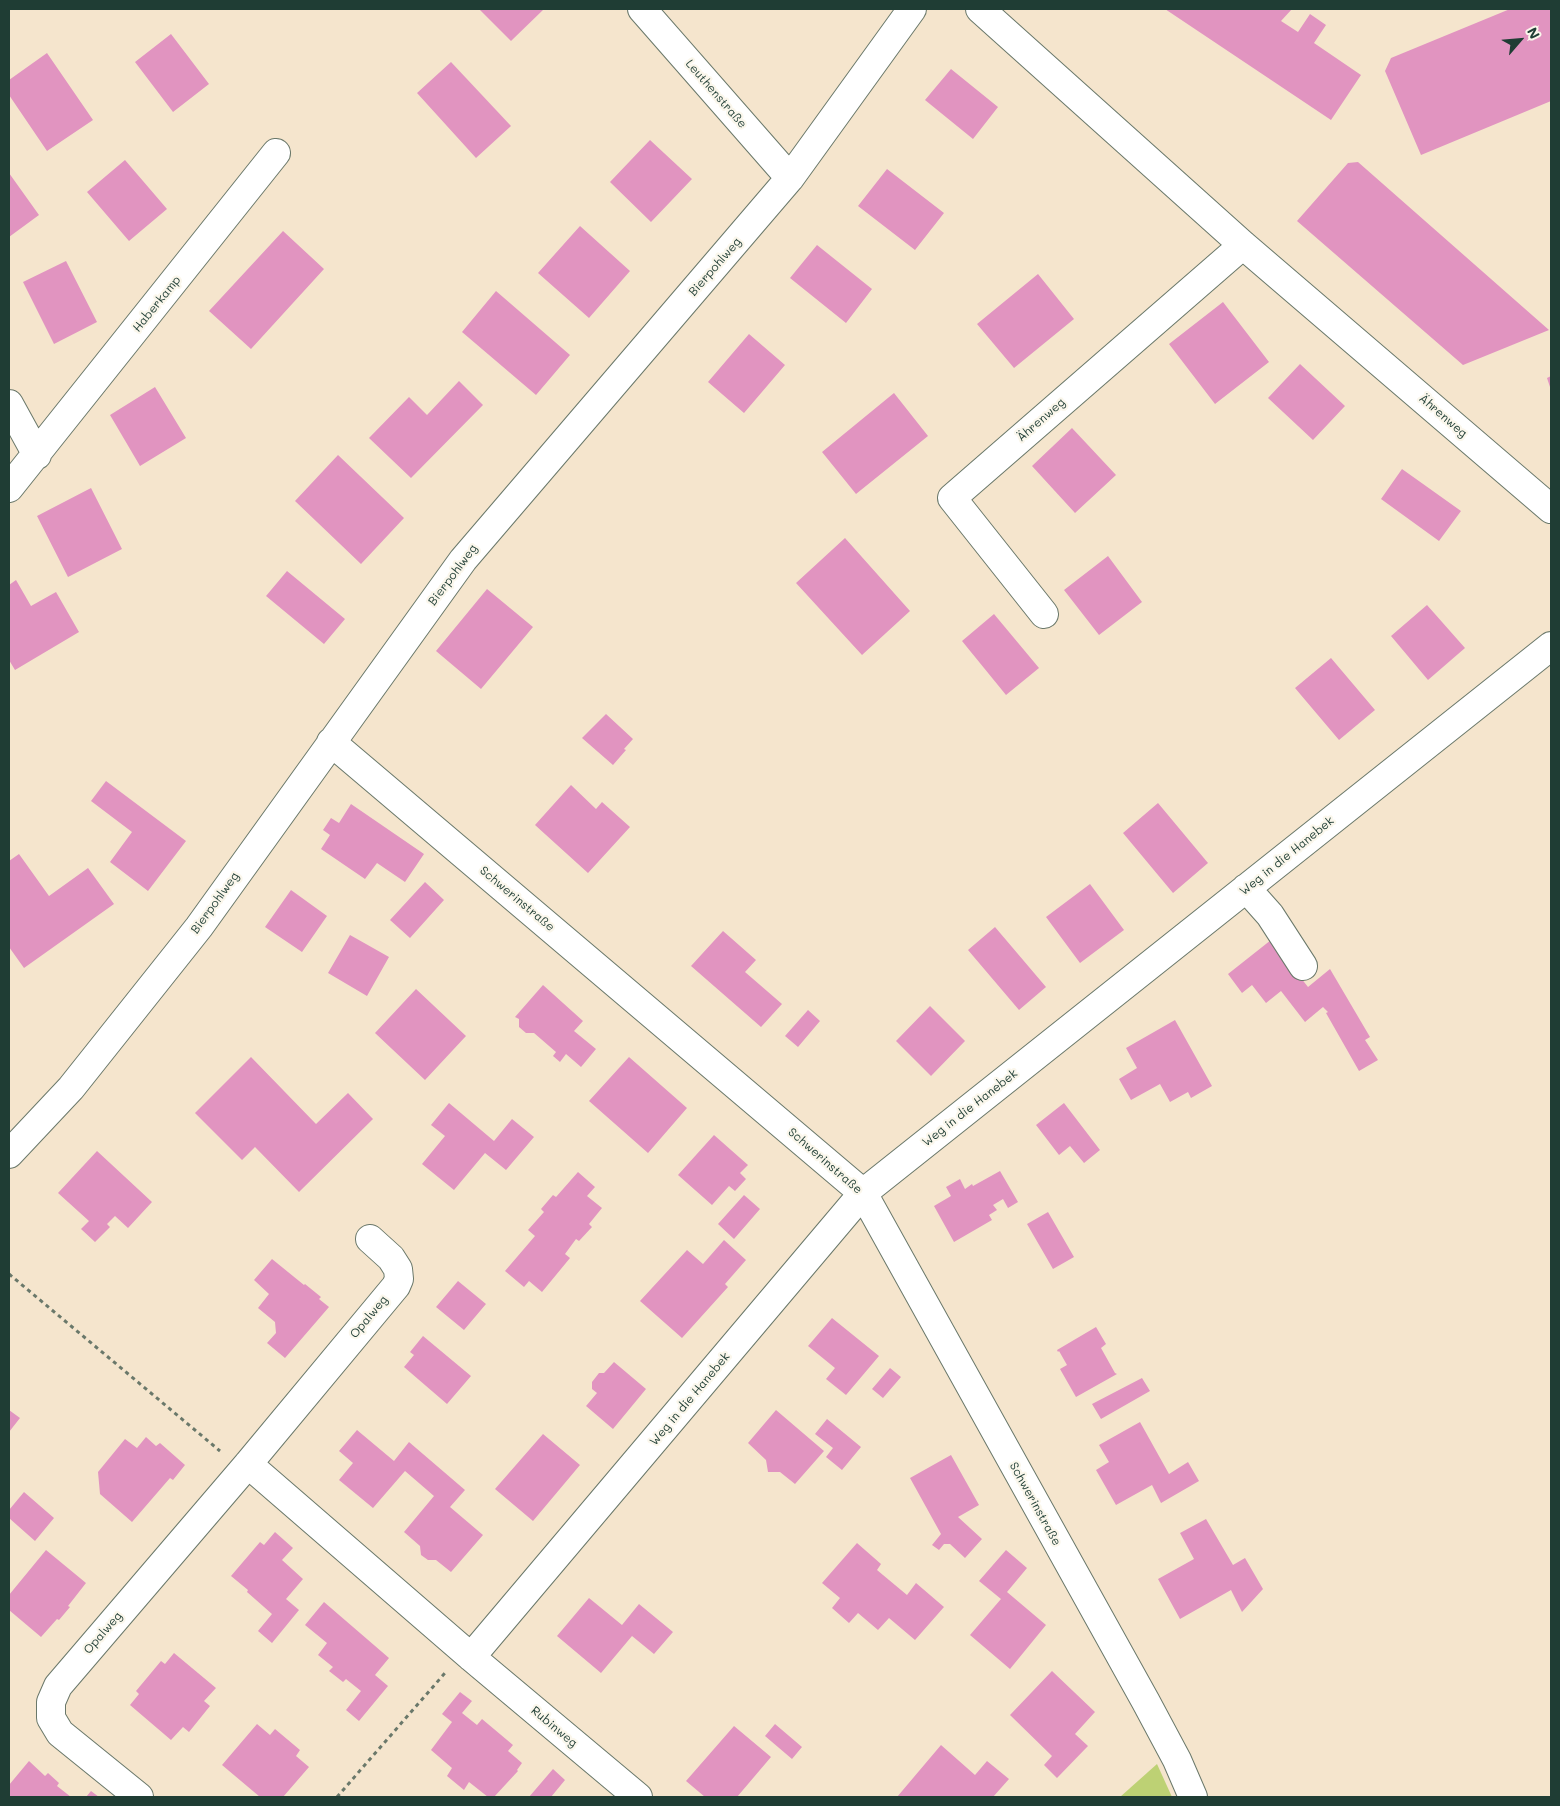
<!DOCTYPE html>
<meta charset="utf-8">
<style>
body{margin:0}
#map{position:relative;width:1560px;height:1806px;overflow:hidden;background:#f5e5cd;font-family:Mali,sans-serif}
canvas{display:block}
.frame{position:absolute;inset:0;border:10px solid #1f3d34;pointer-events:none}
.north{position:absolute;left:1495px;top:15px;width:50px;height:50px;-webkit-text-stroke:4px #fbf7ec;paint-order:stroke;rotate:63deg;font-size:14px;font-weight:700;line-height:20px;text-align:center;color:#1f3d34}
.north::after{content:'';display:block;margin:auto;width:18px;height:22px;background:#1f3d34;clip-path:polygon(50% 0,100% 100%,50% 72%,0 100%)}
</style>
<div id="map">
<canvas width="1560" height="1806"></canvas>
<div class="frame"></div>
<div class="north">N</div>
</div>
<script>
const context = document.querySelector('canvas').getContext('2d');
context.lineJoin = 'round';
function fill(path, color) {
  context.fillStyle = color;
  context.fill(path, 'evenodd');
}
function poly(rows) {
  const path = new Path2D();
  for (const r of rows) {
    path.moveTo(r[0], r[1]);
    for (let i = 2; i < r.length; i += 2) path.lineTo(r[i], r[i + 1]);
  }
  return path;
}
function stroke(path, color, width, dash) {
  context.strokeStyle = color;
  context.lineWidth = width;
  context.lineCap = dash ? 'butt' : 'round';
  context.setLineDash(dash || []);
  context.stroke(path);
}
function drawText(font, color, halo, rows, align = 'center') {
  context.font = font + ' Mali,sans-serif';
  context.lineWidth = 4.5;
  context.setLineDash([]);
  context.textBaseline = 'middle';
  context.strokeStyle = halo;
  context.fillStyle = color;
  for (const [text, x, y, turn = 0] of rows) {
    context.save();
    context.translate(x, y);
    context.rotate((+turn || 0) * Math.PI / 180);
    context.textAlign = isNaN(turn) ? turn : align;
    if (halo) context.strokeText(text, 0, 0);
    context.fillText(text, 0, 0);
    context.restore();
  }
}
const green = poly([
 [1157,1764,1172,1797,1120,1797]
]);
const building = poly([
 [479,9,544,9,511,41],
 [1165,9,1292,9,1281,21,1298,32,1310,14,1326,25,1314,43,1361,75,1331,120],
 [1510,9,1551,9,1551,101,1421,155,1385,71,1391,58],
 [171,34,209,84,173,112,135,62],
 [47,53,93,120,47,151,9,95,9,80],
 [451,62,511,126,476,158,417,93],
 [951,69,998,107,973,139,925,100],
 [650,140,692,179,651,222,610,182],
 [125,160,167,209,129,241,87,192],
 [1358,162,1549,330,1463,365,1297,221,1348,163],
 [887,169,944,213,915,250,858,206],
 [9,173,39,215,9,237],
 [580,226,630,271,589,318,538,273],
 [283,231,324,269,251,349,209,311],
 [817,245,872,289,846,323,790,278],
 [66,261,97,322,54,344,23,282],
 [1038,274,1074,319,1014,368,977,324],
 [496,291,570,355,536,395,462,332],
 [1223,302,1269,362,1215,404,1169,344],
 [749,334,785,365,744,413,708,382],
 [1300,364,1345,406,1313,440,1268,398],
 [1551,376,1551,390,1547,378],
 [459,381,483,405,411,478,369,438,409,397,427,415],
 [155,387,186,438,140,466,110,415],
 [894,393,928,436,856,494,822,452],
 [1072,428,1116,475,1075,513,1032,466],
 [338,455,404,518,361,564,295,501],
 [1402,469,1461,511,1439,541,1381,499],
 [91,488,122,549,68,577,37,516],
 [845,538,910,611,862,655,796,583],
 [1108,556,1142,602,1099,635,1064,590],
 [287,571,345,619,324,644,266,596],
 [16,580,31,606,56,592,79,632,15,670,9,660,9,585],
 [487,589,533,627,481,689,436,651],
 [1427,605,1465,648,1428,680,1391,636],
 [994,614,1039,668,1006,695,962,641],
 [1331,658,1375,710,1339,740,1295,688],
 [606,714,633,739,624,749,626,750,613,765,582,738],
 [106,781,186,841,148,891,110,862,132,832,91,801],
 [571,785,596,809,602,802,630,827,588,873,535,825],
 [1158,803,1208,863,1173,893,1123,833],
 [351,804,424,854,405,882,377,863,365,879,321,849,330,835,323,830,331,818,339,823],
 [19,854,49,896,88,868,114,904,24,968,9,947,9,861],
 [425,882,444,900,410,938,390,920],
 [1090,884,1124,930,1080,963,1046,917],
 [291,890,327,916,302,952,265,927],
 [995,927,1046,987,1019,1010,968,950],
 [723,931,756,960,745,972,782,1004,761,1027,691,966],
 [350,935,389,957,367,996,328,973],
 [1271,940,1308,987,1330,969,1370,1037,1365,1040,1378,1060,1359,1071,1326,1013,1328,1012,1323,1007,1305,1022,1281,991,1266,1003,1252,985,1242,993,1228,974],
 [543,985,583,1021,574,1031,596,1049,581,1067,566,1054,560,1062,553,1056,556,1052,534,1033,526,1033,519,1027,519,1019,515,1017],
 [416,989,466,1036,425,1080,375,1033],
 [930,1006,965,1041,931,1076,896,1041],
 [808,1010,820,1021,798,1047,785,1036],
 [1175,1020,1212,1086,1191,1098,1188,1092,1170,1102,1160,1084,1131,1100,1119,1079,1137,1068,1126,1048],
 [251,1057,316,1124,348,1093,373,1119,299,1192,255,1147,242,1160,195,1113],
 [629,1057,687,1108,648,1153,589,1101],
 [449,1103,494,1141,512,1119,534,1137,506,1170,485,1153,454,1190,422,1164,445,1136,431,1125],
 [1064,1103,1100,1150,1084,1163,1070,1146,1059,1155,1036,1125],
 [714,1135,748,1165,740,1173,746,1179,735,1191,729,1186,712,1205,678,1175],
 [97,1151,152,1202,128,1228,115,1216,107,1224,110,1227,95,1242,81,1229,89,1221,58,1193],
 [1000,1171,1018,1202,1008,1208,1003,1199,993,1205,997,1210,989,1215,992,1220,954,1242,934,1206,951,1196,946,1187,960,1179,965,1189,972,1184,973,1186],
 [578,1172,595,1187,587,1196,602,1208,589,1224,592,1227,579,1241,576,1239,565,1254,570,1258,542,1292,529,1281,524,1287,505,1271,535,1236,528,1230,544,1212,541,1209,553,1195,556,1197],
 [744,1195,760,1209,734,1239,718,1224],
 [1048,1212,1074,1257,1053,1269,1027,1224],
 [724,1240,746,1260,725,1284,728,1287,682,1338,640,1301,687,1250,703,1264],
 [272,1259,304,1285,305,1284,321,1297,319,1299,329,1307,285,1358,267,1343,276,1333,275,1322,258,1308,269,1294,254,1280],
 [458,1281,486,1304,464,1330,436,1307],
 [832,1318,879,1356,846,1395,826,1379,835,1368,808,1346],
 [1096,1327,1106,1344,1101,1348,1115,1373,1117,1374,1076,1397,1060,1369,1067,1365,1059,1351,1058,1352,1057,1350],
 [423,1336,471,1376,447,1404,404,1367,414,1355,410,1352],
 [614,1362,646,1389,613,1429,586,1406,597,1393,592,1389,592,1382,599,1373,604,1373],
 [890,1368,901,1377,883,1398,872,1389],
 [1142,1378,1150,1391,1101,1419,1092,1404],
 [9,1410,20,1418,9,1432],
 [776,1410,824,1451,795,1484,780,1472,768,1472,766,1460,748,1443],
 [827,1419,861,1447,842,1470,826,1457,833,1448,815,1434],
 [1140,1422,1169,1474,1188,1462,1199,1481,1161,1503,1152,1485,1116,1505,1096,1470,1109,1462,1099,1445],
 [357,1430,394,1461,409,1442,465,1490,450,1507,483,1535,451,1572,436,1560,428,1560,421,1555,420,1546,404,1532,434,1496,405,1471,373,1508,339,1480,353,1463,339,1451],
 [543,1434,580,1465,533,1521,495,1489],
 [146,1437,156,1446,160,1443,185,1465,173,1480,170,1478,132,1522,100,1494,98,1472,125,1439,137,1448],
 [951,1455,979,1505,958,1517,982,1539,965,1558,950,1544,944,1544,939,1550,932,1545,941,1534,910,1478],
 [24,1492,54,1518,35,1541,9,1518,9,1510],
 [1206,1519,1233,1565,1245,1558,1263,1589,1242,1612,1231,1590,1180,1619,1158,1579,1194,1559,1180,1533],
 [275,1532,293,1548,282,1560,303,1579,286,1599,299,1610,272,1643,258,1631,272,1614,247,1592,248,1590,231,1576,260,1542,264,1545],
 [857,1543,881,1564,877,1570,907,1595,916,1583,944,1607,915,1640,889,1618,878,1630,858,1613,849,1623,832,1608,840,1598,822,1583],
 [46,1550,86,1583,68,1606,70,1607,59,1620,57,1619,41,1637,9,1610,9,1595],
 [1006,1550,1027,1568,1007,1592,1046,1625,1010,1669,970,1635,1001,1599,979,1581],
 [589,1598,622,1625,639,1604,673,1632,654,1654,632,1636,601,1673,557,1636],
 [324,1602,389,1658,375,1675,388,1686,359,1721,346,1710,361,1691,346,1679,343,1682,329,1671,333,1667,318,1655,327,1643,305,1625],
 [174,1653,216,1688,204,1701,210,1706,189,1732,183,1727,171,1740,130,1705,139,1694,136,1691,161,1661,165,1664],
 [1052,1671,1095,1712,1075,1734,1088,1746,1057,1778,1044,1765,1052,1756,1010,1715],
 [460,1692,472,1701,462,1713,477,1725,482,1719,513,1745,508,1751,522,1763,517,1770,518,1771,494,1797,488,1797,469,1782,464,1790,447,1776,452,1768,431,1750,452,1722,442,1714],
 [257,1724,270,1735,275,1729,300,1750,296,1756,309,1767,283,1797,260,1797,222,1765],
 [775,1724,802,1747,792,1759,765,1736],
 [734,1726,771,1757,737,1797,705,1797,686,1781],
 [941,1745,975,1775,987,1761,1009,1779,993,1797,897,1797],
 [29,1761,45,1776,48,1773,59,1783,57,1786,71,1797,9,1797,9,1785],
 [553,1769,565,1780,551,1797,529,1797],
 [91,1791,99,1797,86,1797]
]);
const path = poly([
 [9,1274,220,1451],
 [337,1797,445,1673]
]);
const minor = poly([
 [642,9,790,178],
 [980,9,1243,245,1551,509],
 [9,404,37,455],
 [9,488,276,153],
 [1044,614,952,498,1243,245],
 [331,742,863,1193,1146,1702,1177,1760,1193,1797],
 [1246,888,1270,915,1303,966],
 [9,1154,71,1088,199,927,463,560,790,178,912,9],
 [248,1464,471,1657,638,1797],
 [471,1657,863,1193,1551,646],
 [139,1797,60,1733,51,1718,51,1702,58,1686,248,1464,396,1286,399,1279,398,1269,391,1258,370,1239]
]);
const streetNames = [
 ["Leuthenstraße",716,94,49],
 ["Bierpohlweg",715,267,-49],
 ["Haberkamp",157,304,-51],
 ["Ährenweg",1443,416,41],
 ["Ährenweg",1041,420,-41],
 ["Bierpohlweg",453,575,-53],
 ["Weg in die Hanebek",1287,856,-39],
 ["Schwerinstraße",517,899,40],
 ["Bierpohlweg",215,903,-54],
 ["Weg in die Hanebek",970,1108,-38],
 ["Schwerinstraße",825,1161,41],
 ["Opalweg",369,1317,-50],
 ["Weg in die Hanebek",690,1399,-50],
 ["Schwerinstraße",1035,1504,61],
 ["Opalweg",103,1633,-49],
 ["Rubinweg",554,1727,40]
];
fill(green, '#bdd174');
fill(building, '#e194c0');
stroke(minor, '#6a786a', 30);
stroke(path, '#6a786a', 3, [4, 4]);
stroke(minor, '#fff', 28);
drawText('12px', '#1f3d34', '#fbf7ec', streetNames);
</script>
